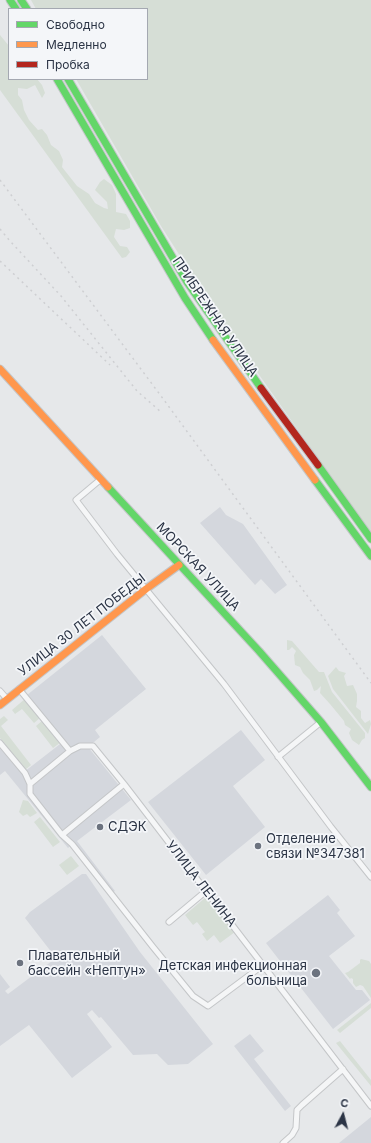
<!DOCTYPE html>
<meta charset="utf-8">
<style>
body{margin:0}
#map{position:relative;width:371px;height:1143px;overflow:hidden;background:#e6e8ea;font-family:Inter,sans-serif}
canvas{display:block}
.legend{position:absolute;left:8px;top:8px;width:140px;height:72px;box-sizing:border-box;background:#f4f6f9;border:1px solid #a4a8b1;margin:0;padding:5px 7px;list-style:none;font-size:12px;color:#2b3445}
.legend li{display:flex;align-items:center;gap:8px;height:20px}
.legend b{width:20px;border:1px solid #a4a8b1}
.north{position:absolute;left:323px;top:1095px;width:40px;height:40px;-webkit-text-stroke:3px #f4f6f9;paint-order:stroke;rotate:7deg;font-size:11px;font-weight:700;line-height:16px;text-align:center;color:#2b3445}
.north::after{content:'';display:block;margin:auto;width:14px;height:18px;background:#2b3445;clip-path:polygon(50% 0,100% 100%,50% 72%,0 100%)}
</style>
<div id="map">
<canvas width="371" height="1143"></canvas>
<ul class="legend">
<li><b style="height:5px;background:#63d668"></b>Свободно</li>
<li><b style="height:5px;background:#ff974d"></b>Медленно</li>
<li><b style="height:5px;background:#b3261e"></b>Пробка</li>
</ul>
<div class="north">С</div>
</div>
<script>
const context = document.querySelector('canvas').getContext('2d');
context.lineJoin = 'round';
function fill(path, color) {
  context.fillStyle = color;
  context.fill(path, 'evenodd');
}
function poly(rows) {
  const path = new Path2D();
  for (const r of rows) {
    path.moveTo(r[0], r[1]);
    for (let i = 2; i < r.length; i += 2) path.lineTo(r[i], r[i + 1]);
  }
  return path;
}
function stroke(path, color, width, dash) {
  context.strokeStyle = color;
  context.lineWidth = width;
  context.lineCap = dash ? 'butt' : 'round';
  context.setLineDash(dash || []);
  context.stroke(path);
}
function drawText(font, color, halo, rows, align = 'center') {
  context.font = font + ' Inter,sans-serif';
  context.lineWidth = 3.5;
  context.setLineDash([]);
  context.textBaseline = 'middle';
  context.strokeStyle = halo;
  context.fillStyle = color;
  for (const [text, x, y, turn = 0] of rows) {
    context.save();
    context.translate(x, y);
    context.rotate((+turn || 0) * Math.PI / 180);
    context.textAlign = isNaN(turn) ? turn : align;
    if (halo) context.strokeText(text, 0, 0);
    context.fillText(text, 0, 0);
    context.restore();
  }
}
const built = poly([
 [220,507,226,515,243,524,287,585,275,594,261,579,255,585,200,523],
 [102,635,146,689,95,730,100,737,88,747,131,800,77,841,115,891,112,893,73,844,68,848,5,771,0,775,0,741,24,772,64,741,27,695],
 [241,730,265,760,233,786,265,827,206,875,148,802],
 [82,874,86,874,140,952,213,1044,188,1064,168,1065,157,1054,133,1055,101,1017,99,1018,92,1010,87,1014,112,1047,72,1078,29,1025,0,1046,0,974,10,987,5,991,8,994,56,958,25,918,30,912],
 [328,895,340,910,337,913,355,936,329,956,356,990,362,990,370,1000,333,1029,266,943],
 [250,1034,264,1051,254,1059,291,1106,285,1111,234,1046],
 [371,1117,371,1143,339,1143]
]);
const green = poly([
 [31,0,371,0,371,533,226,328,161,226,76,79,147,79,147,9,36,9],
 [0,35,9,46,9,79,37,79,42,85,45,93,42,98,35,85,27,89,18,88,18,95,22,100,24,110,29,120,38,130,42,129,47,135,51,145,59,151,63,160,62,167,77,186,89,194,95,203,104,208,108,209,107,202,95,190,100,182,104,179,112,185,116,194,116,212,126,214,130,221,130,228,124,230,116,229,114,237,120,246,127,247,130,252,126,257,122,258,0,90],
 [287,640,292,641,319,672,324,672,332,692,365,733,365,738,362,740,359,745,352,740,349,733,351,729,345,725,344,721,330,704,320,693,321,686,317,690,314,691,310,680,303,673,300,667,295,665,294,655,296,651,292,647,289,650,287,650],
 [336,667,339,671,346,673,344,676,347,686,353,685,357,694,357,701,356,707,361,711,361,718,365,723,370,720,371,724,368,734,333,689,328,676],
 [26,698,41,717,34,723,22,709,15,714,12,710],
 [4,716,8,720,1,726,31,765,25,770,0,738,0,719],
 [43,720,61,742,53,748,36,726],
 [23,800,28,801,37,813,30,817,27,814,23,816,19,812],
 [40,817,60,842,53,847,34,822],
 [71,856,79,866,67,875,59,865],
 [206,897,235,932,220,943,214,935,207,941,202,934,205,932,197,922,193,925,185,915],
 [361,959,369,961,371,964,371,998,363,986,360,985,356,987,353,983,353,979,351,978,350,979,345,973,348,972,360,963,360,960],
 [371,1003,371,1008,340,1033,337,1030],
 [340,1041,371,1080,371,1086,336,1043]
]);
const street = poly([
 [101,479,76,500,117,554,224,684,331,827,371,877],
 [19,689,70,751,80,746,93,746,124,784,371,1106],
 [0,691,7,699],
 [0,743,25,773,30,784,30,794,62,835,72,844,153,947,193,996,208,1006,263,965],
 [278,757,321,722],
 [30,784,70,751],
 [62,835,124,784],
 [169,922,206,891],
 [283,1143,292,1135,296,1128,297,1110,302,1105,343,1069]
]);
const fast = poly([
 [10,0,16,9],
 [21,0,27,9],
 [57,79,185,298,213,340],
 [68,79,187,282,261,388],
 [318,465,371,539],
 [315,480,371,556],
 [108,487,259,651,321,722,371,787]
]);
const slow = poly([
 [213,340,315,480],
 [0,369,108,487],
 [0,705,146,589,179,565]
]);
const jam = poly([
 [261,388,318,465]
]);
const rail = poly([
 [0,180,164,400,371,683],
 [0,229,10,241,61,296,137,391,161,412],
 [0,261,110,365]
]);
const markers = [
 [100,827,4,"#6c737f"],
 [258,846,4,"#6c737f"],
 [20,963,4,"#6c737f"],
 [316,973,5,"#6c737f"]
];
const streetNames = [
 ["ПРИБРЕЖНАЯ УЛИЦА",215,317,56],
 ["МОРСКАЯ УЛИЦА",198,567,47],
 ["УЛИЦА 30 ЛЕТ ПОБЕДЫ",82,625,-38],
 ["УЛИЦА ЛЕНИНА",201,884,52]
];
const poiNames = [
 ["СДЭК",108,827],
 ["Отделение",266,839],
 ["связи №347381",266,854],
 ["Плавательный",28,956],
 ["бассейн «Нептун»",28,971],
 ["Детская инфекционная",307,966,"right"],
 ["больница",307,981,"right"]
];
fill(built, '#d4d7dd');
fill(green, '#d6ded6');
stroke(street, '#c4c6c8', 7);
stroke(fast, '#c4c6c8', 9);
stroke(slow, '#c4c6c8', 9);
stroke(jam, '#c4c6c8', 9);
stroke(street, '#f5f6f7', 5);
stroke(fast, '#63d668', 7);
stroke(slow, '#ff974d', 7);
stroke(jam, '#b3261e', 7);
stroke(rail, '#cecfd2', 1.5, [2, 4]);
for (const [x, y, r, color] of markers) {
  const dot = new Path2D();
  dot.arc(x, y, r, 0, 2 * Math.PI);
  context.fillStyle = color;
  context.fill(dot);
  stroke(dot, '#f4f6f9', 1.5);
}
drawText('13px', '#2b3445', '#f4f6f9', streetNames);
drawText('13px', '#2b3445', '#f4f6f9', poiNames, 'left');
</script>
